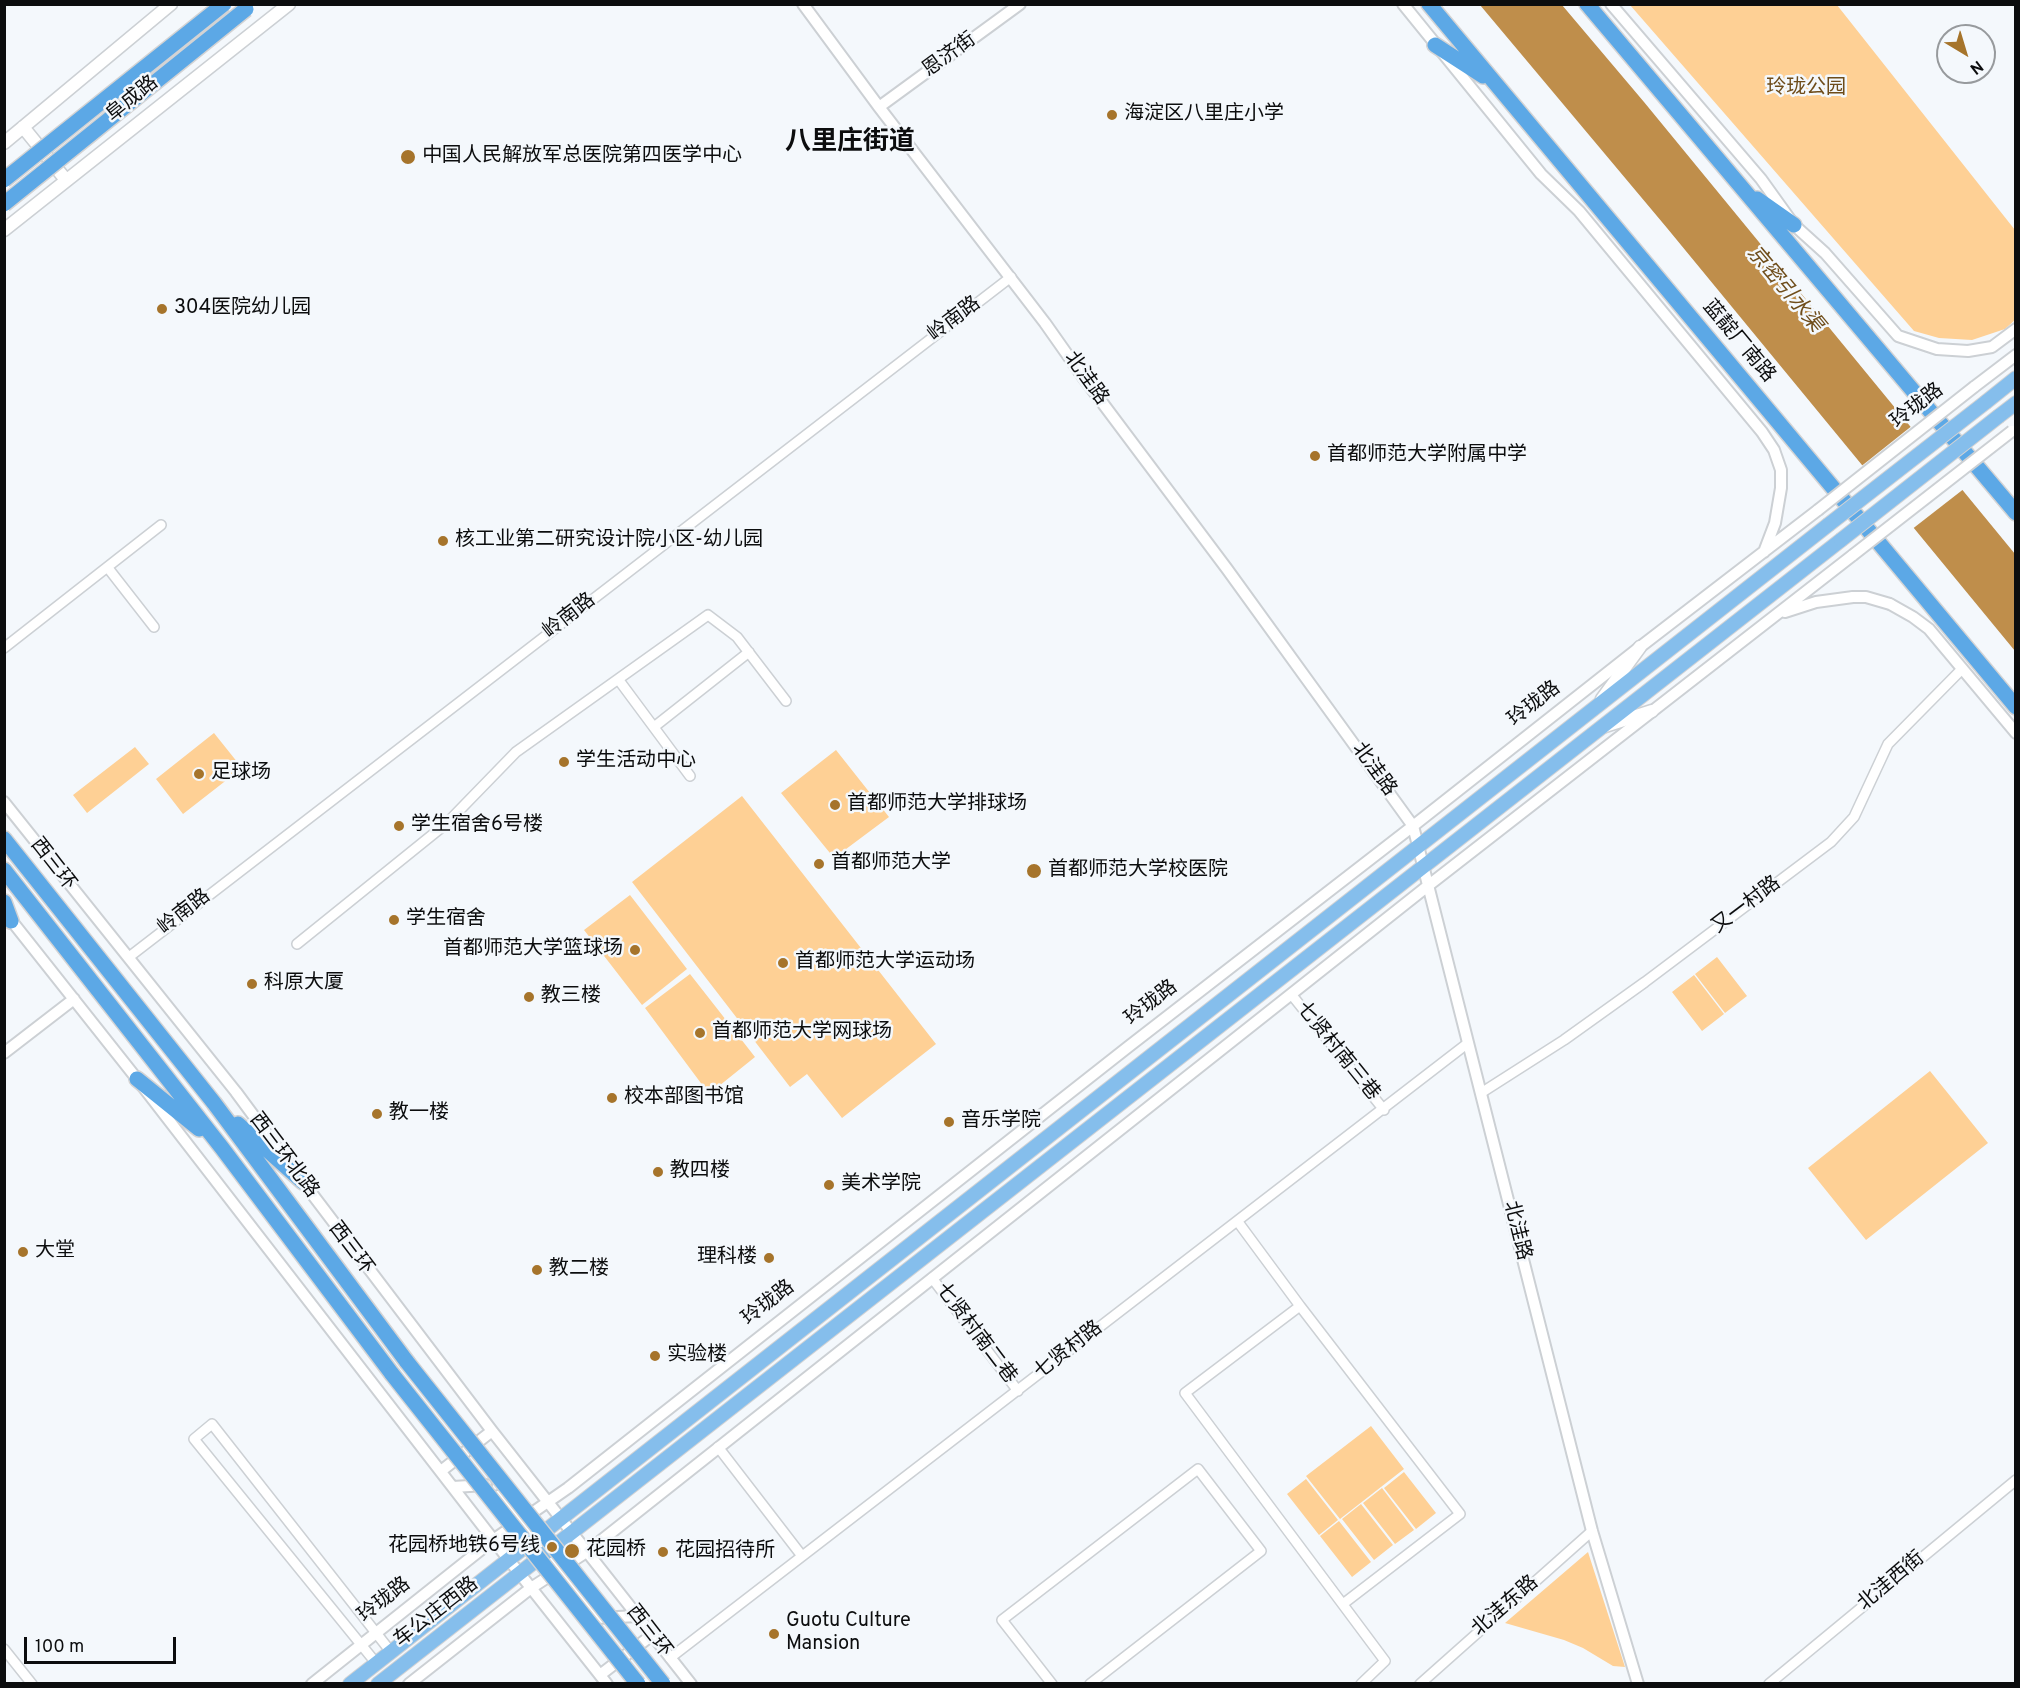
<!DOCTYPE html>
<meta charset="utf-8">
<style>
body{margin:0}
#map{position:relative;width:2020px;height:1688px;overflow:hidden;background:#f4f8fc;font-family:Overpass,sans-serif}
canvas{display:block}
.frame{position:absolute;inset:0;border:6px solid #0c0d0e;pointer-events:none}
.north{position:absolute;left:1936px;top:24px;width:60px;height:60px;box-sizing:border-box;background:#f4f8fc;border:2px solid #979a9d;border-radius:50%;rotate:142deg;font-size:16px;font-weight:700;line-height:24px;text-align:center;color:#0c0d0e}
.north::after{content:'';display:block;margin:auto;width:21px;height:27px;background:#a6742b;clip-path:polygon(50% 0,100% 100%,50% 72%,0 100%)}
.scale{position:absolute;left:24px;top:1637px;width:152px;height:27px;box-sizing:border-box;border:3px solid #0c0d0e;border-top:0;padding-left:8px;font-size:18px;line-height:21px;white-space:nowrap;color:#0c0d0e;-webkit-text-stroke:4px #f4f8fc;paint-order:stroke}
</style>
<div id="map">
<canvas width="2020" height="1688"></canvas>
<div class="frame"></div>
<div class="north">N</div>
<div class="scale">100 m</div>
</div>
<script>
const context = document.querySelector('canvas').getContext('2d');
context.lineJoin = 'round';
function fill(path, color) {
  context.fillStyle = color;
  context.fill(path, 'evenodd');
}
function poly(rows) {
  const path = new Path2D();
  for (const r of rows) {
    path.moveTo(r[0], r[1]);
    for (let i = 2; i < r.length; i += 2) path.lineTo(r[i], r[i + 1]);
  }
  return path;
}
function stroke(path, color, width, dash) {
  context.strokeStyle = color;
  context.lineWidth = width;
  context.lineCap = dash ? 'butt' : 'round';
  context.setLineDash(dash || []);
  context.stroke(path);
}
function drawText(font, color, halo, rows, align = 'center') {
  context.font = font + ' Overpass,"Noto Sans SC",sans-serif';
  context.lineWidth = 5;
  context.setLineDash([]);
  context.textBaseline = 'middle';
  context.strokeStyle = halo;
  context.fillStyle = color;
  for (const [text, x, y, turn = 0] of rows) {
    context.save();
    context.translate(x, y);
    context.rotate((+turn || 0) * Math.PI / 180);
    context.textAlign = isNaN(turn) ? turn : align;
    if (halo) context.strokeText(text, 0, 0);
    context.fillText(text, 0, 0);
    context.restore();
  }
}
const green = poly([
 [1630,5,1837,5,2015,230,2015,320,2005,329,1972,340,1939,338,1914,331],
 [214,733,242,768,183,814,156,779],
 [135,747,149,764,87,813,73,795],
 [836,750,889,817,834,858,781,793],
 [742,796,936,1044,842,1118,807,1074,790,1087,632,882],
 [630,895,687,969,642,1005,584,930],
 [1717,957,1747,996,1725,1013,1695,974],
 [690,974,755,1057,709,1094,645,1008],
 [1694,975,1724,1014,1702,1031,1672,992],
 [1930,1071,1988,1143,1866,1240,1808,1168],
 [1371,1426,1404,1469,1340,1519,1306,1476],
 [1404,1472,1436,1513,1416,1529,1384,1488],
 [1306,1479,1338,1520,1319,1535,1287,1494],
 [1382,1488,1414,1530,1395,1544,1363,1503],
 [1361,1504,1393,1545,1374,1560,1342,1519],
 [1339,1521,1371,1562,1352,1577,1320,1536],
 [1588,1552,1625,1667,1613,1666,1583,1648,1564,1640,1505,1623]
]);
const water = poly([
 [1480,5,1562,5,1644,102,2015,554,2015,651,1667,228]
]);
const pier = poly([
 [1913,425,1965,488,1911,530,1859,468]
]);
const minor = poly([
 [108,568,154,627],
 [4,648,161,525],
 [618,679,690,776],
 [654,727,749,652],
 [297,944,447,823,516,752,708,615,737,637,786,701],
 [129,957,1011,277],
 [1291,994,1384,1110],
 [1481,1093,1564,1040,1645,982,1831,842,1854,817,1888,744,1962,669],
 [1238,1222,1300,1306],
 [932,1278,1018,1391],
 [718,1447,802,1556],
 [1343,1604,1460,1514,1300,1306,1185,1393,1385,1661,1361,1684],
 [4,1649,32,1684],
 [670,1658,1468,1043],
 [376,1663,194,1439,212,1424,391,1652],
 [1052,1684,1002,1620,1198,1469,1261,1551,1090,1684],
 [1420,1684,1592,1531],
 [1769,1684,2016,1480]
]);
const tertiary = poly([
 [803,4,879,107,1045,323,1083,377,1227,569,1413,826,1592,1531,1638,1684],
 [1403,4,1541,174,1579,211,1762,432,1774,450,1781,470,1781,488,1775,523,1764,552],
 [1611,4,1761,179,1794,225,1825,253,1898,336,1937,349,1968,351,1992,347,2016,329],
 [879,107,1020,4],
 [1974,387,2016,355],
 [1890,604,1913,617,1929,629,2016,733],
 [1785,612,1816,602,1853,597],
 [4,802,236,1092,287,1161],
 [7,915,137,1079,509,1560,607,1684],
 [4,1053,74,999],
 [300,1178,492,1431,691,1684],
 [441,1471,492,1431],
 [453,1487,486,1485],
 [498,1496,597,1618,638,1616],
 [600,1675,652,1635],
 [312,1684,493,1540,568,1488,1128,1047,1413,826,1640,647,1818,510],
 [409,1684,531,1588,588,1551,1429,885,1853,555]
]);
const secondary = poly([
 [23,127,66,180],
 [4,143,171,4],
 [4,230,289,4],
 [1602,699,1640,647],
 [1605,726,1652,711]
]);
const primary = poly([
 [1986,402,2016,378],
 [1999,416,2016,403],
 [350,1684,1828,525],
 [378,1684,1841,540]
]);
const trunk = poly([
 [1429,4,2016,707],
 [1587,4,2016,513],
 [1435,45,1483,76],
 [1757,199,1794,225],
 [4,839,214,1103,407,1362],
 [4,870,222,1148,392,1374],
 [4,902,11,921],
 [137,1079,199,1129],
 [238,1124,303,1182]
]);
const tertiaryBridge = poly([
 [1818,510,1974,387],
 [1853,555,2012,431],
 [1853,597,1866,597,1890,604]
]);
const primaryBridge = poly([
 [1828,525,1986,402],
 [1841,540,1999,416]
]);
const trunkBridge = poly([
 [4,180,224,4],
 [4,204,246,9],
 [407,1362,663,1684],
 [392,1374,638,1684]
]);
const markers = [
 [1112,115,6,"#a6742b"],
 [408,157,8,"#a6742b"],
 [162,309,6,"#a6742b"],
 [1315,456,6,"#a6742b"],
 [443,541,6,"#a6742b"],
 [564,762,6,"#a6742b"],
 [199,774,6,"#a6742b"],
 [835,805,6,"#a6742b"],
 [399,826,6,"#a6742b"],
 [819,864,6,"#a6742b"],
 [1034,871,8,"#a6742b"],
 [394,920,6,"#a6742b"],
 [635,950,6,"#a6742b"],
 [783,963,6,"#a6742b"],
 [252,984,6,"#a6742b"],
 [529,997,6,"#a6742b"],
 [700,1033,6,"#a6742b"],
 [612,1098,6,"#a6742b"],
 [377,1114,6,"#a6742b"],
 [949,1122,6,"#a6742b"],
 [658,1172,6,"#a6742b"],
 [829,1185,6,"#a6742b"],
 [23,1252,6,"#a6742b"],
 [769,1258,6,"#a6742b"],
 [537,1270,6,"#a6742b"],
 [655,1356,6,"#a6742b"],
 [552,1547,6,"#a6742b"],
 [572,1551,8,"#a6742b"],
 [663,1552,6,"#a6742b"],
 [774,1634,6,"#a6742b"]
];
const streetNames = [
 ["恩济街",950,56,-36],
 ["阜成路",133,100,-39],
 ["岭南路",955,320,-37],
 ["蓝靛厂南路",1738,342,50],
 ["北洼路",1085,379,54],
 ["玲珑路",1918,407,-38],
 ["岭南路",570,617,-38],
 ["玲珑路",1535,705,-38],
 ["北洼路",1373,770,54],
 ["西三环",52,865,52],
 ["又一村路",1747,906,-37],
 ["岭南路",185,913,-38],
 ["玲珑路",1152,1004,-38],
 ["七贤村南三巷",1337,1052,51],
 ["西三环北路",283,1156,53],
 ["北洼路",1516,1231,76],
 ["西三环",350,1249,53],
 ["玲珑路",769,1304,-38],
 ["七贤村南二巷",975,1334,53],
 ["七贤村路",1069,1351,-38],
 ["北洼西街",1892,1582,-40],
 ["玲珑路",385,1601,-38],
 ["北洼东路",1506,1607,-41],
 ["车公庄西路",437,1613,-38],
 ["西三环",648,1632,52]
];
const parkNames = [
 ["玲珑公园",1806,89]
];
const poiNames = [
 ["海淀区八里庄小学",1124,115],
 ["中国人民解放军总医院第四医学中心",422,157],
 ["304医院幼儿园",174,309],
 ["首都师范大学附属中学",1327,456],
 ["核工业第二研究设计院小区-幼儿园",455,541],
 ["学生活动中心",576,762],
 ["足球场",211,774],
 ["首都师范大学排球场",847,805],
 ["学生宿舍6号楼",411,826],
 ["首都师范大学",831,864],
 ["首都师范大学校医院",1048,871],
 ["学生宿舍",406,920],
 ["首都师范大学篮球场",623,950,"right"],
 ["首都师范大学运动场",795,963],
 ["科原大厦",264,984],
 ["教三楼",541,997],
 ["首都师范大学网球场",712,1033],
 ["校本部图书馆",624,1098],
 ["教一楼",389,1114],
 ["音乐学院",961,1122],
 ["教四楼",670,1172],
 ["美术学院",841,1185],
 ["大堂",35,1252],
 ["理科楼",757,1258,"right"],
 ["教二楼",549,1270],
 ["实验楼",667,1356],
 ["花园桥地铁6号线",540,1547,"right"],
 ["花园桥",586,1551],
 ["花园招待所",675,1552],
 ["Guotu Culture",786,1622],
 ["Mansion",786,1645]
];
const waterNames = [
 ["京密引水渠",1784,290,50]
];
const districtNames = [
 ["八里庄街道",850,144]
];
fill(green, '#fed095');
fill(water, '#bf8e4b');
fill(pier, '#f4f8fc');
stroke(minor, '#ccd0d4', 12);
stroke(tertiary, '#ccd0d4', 14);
stroke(secondary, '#ccd0d4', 15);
stroke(primary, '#d3d3d4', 16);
stroke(trunk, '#d3d3d4', 18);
stroke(minor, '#fff', 9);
stroke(tertiary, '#fff', 10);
stroke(secondary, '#fff', 12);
stroke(primary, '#85beec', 14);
stroke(trunk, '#5ca8e6', 15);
stroke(tertiaryBridge, '#ccd0d4', 14, []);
stroke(primaryBridge, '#d3d3d4', 16, []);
stroke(trunkBridge, '#d3d3d4', 18, []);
stroke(tertiaryBridge, '#fff', 10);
stroke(primaryBridge, '#85beec', 14);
stroke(trunkBridge, '#5ca8e6', 15);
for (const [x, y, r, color] of markers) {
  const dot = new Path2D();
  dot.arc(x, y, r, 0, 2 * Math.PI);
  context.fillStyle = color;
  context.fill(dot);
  stroke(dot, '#f4f8fc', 2);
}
drawText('20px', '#0c0d0e', '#f4f8fc', streetNames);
drawText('20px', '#6e4c1a', '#f4f8fc', parkNames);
drawText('20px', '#0c0d0e', '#f4f8fc', poiNames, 'left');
drawText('italic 21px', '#6f4d1b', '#f4f8fc', waterNames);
drawText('bold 26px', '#0c0d0e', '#f4f8fc', districtNames);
</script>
